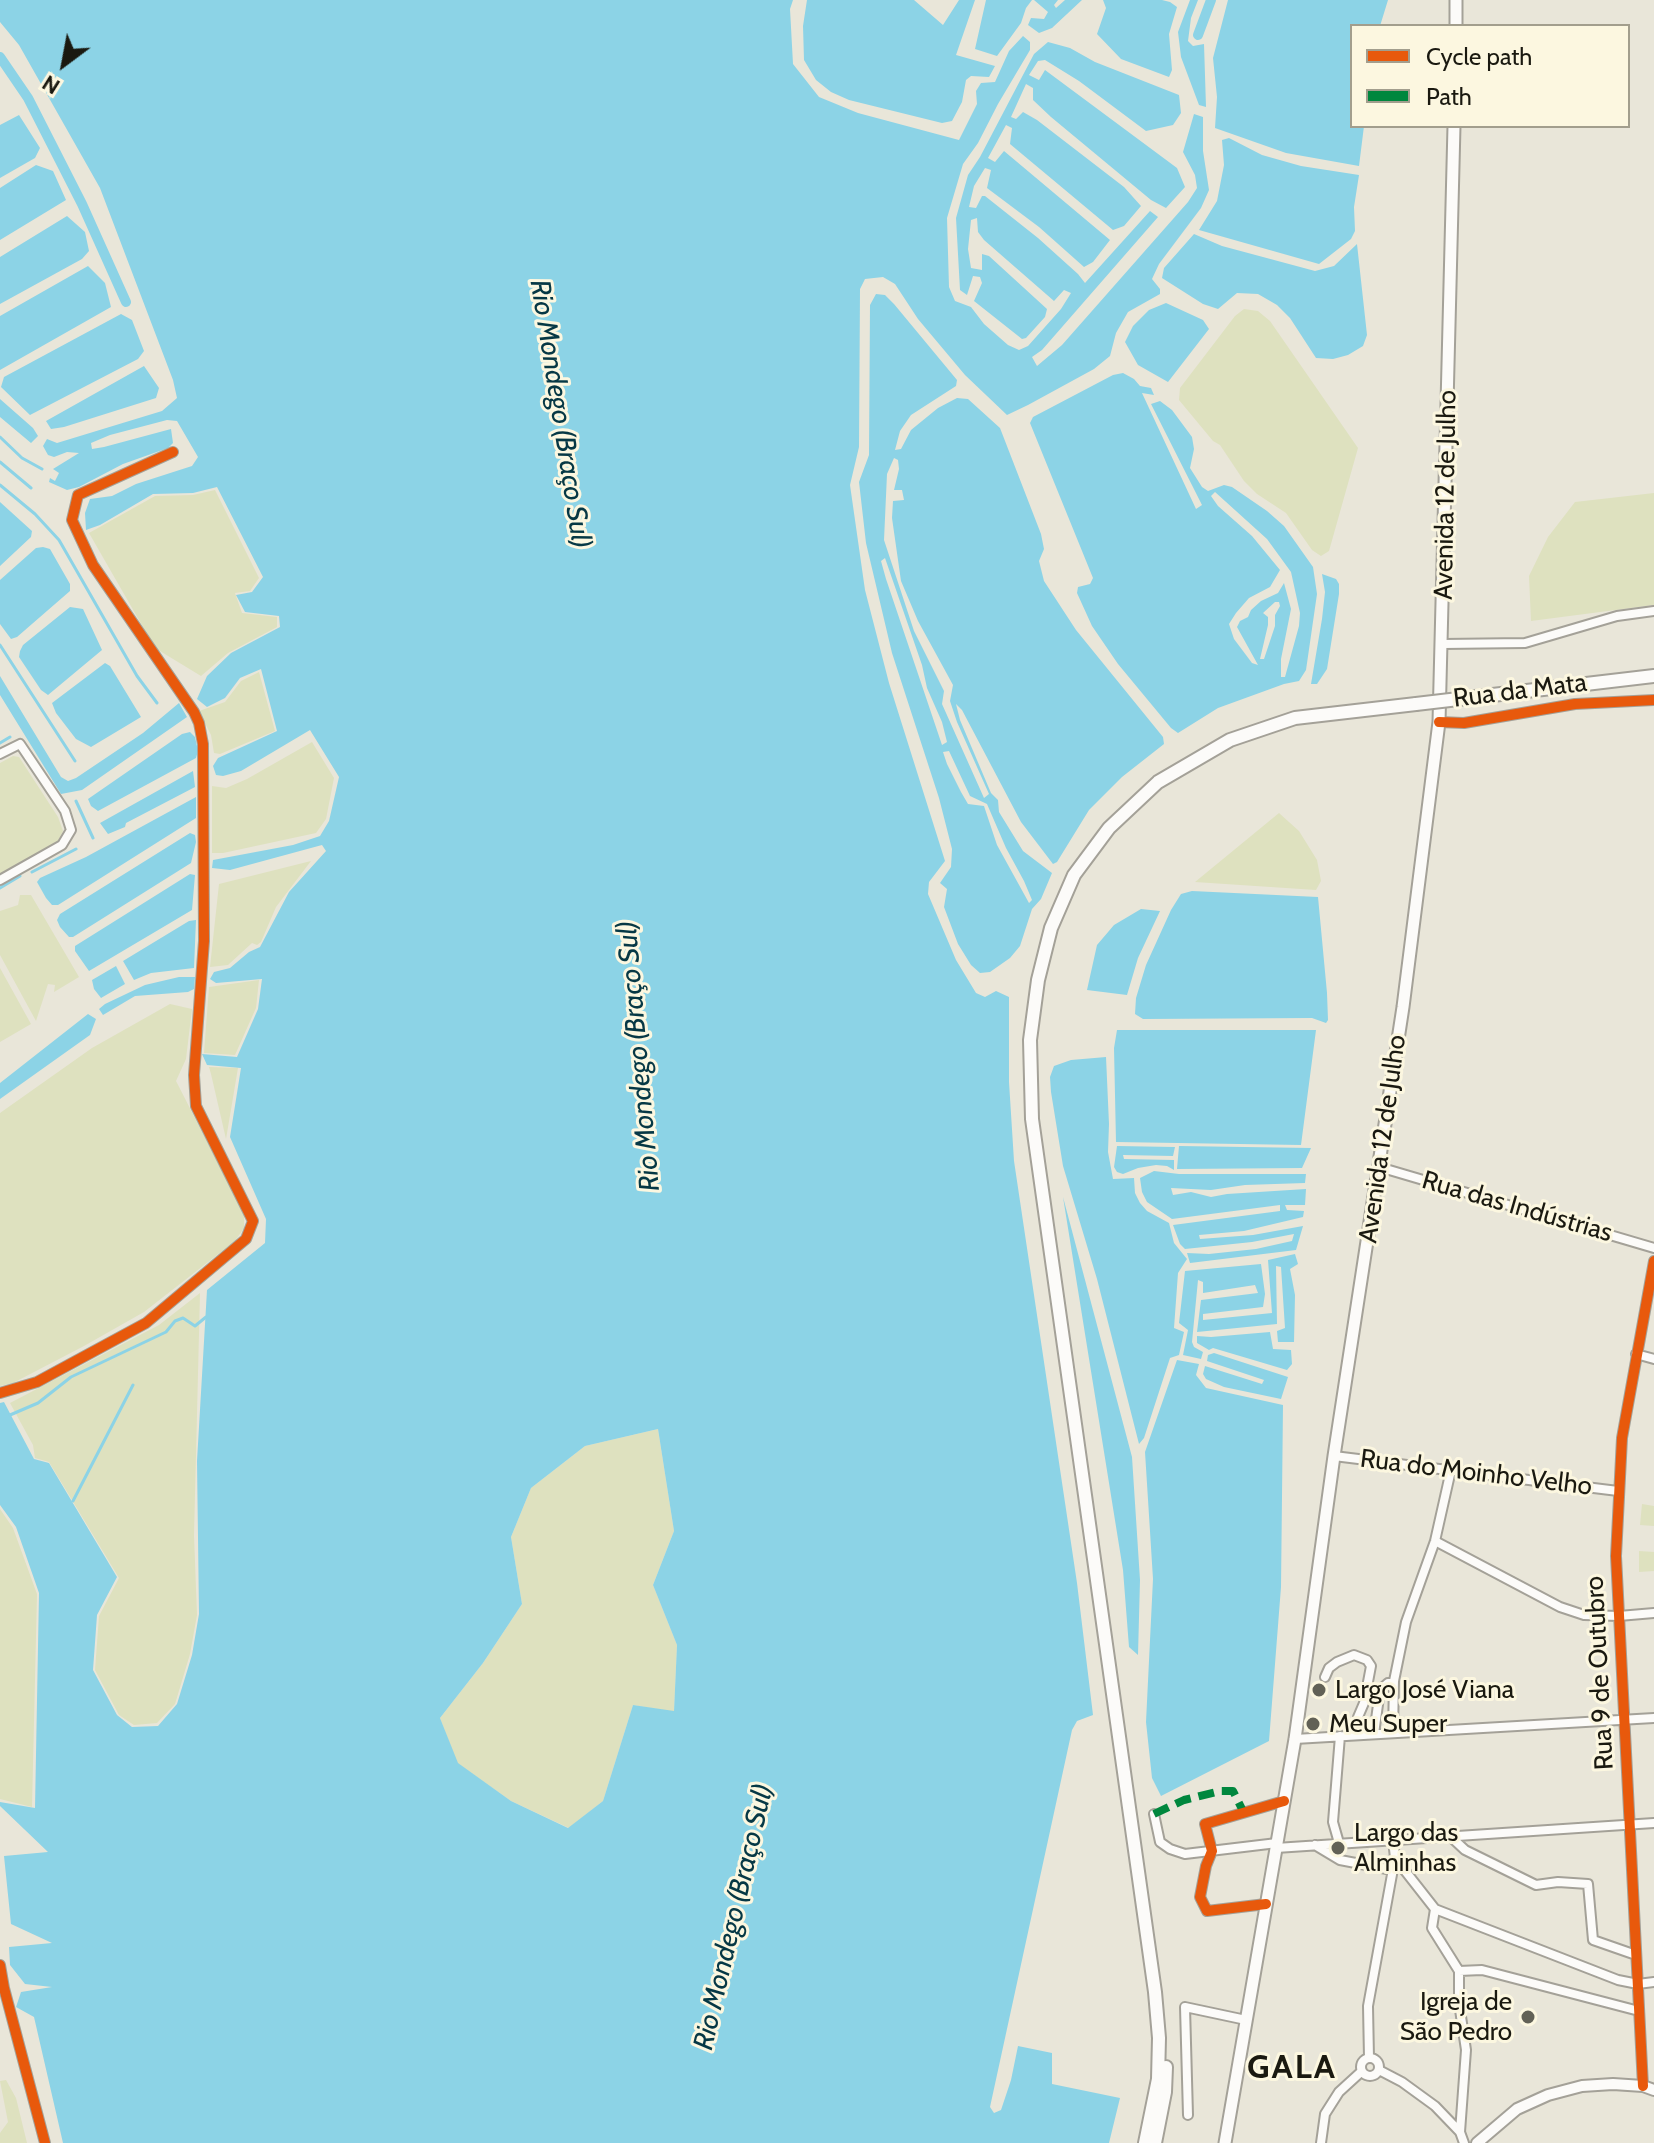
<!DOCTYPE html>
<meta charset="utf-8">
<style>
body{margin:0}
#map{position:relative;width:1654px;height:2143px;overflow:hidden;background:#e9e6d9;font-family:Cabin,sans-serif}
canvas{display:block}
.legend{position:absolute;left:1350px;top:24px;width:280px;height:104px;box-sizing:border-box;background:#fcf7e0;border:2px solid #a29e8d;margin:0;padding:10px 14px;list-style:none;font-size:24px;color:#1a1910}
.legend li{display:flex;align-items:center;gap:16px;height:40px}
.legend b{width:40px;border:2px solid #a29e8d}
.north{position:absolute;left:24px;top:24px;width:80px;height:80px;-webkit-text-stroke:6px #fcf7e0;paint-order:stroke;rotate:212deg;font-size:22px;font-weight:700;line-height:32px;text-align:center;color:#1a1910}
.north::after{content:'';display:block;margin:auto;width:28px;height:36px;background:#1a1910;clip-path:polygon(50% 0,100% 100%,50% 72%,0 100%)}
</style>
<div id="map">
<canvas width="1654" height="2143"></canvas>
<ul class="legend">
<li><b style="height:10px;background:#e8590c"></b>Cycle path</li>
<li><b style="height:10px;background:#00873e"></b>Path</li>
</ul>
<div class="north">N</div>
</div>
<script>
const context = document.querySelector('canvas').getContext('2d');
context.lineJoin = 'round';
function fill(path, color) {
  context.fillStyle = color;
  context.fill(path, 'evenodd');
}
function poly(rows) {
  const path = new Path2D();
  for (const r of rows) {
    if (r.length === 3) {
      path.moveTo(r[0] + r[2], r[1]);
      path.arc(r[0], r[1], r[2], 0, 2 * Math.PI);
      continue;
    }
    path.moveTo(r[0], r[1]);
    for (let i = 2; i < r.length; i += 2) path.lineTo(r[i], r[i + 1]);
  }
  return path;
}
function stroke(path, color, width, dash) {
  context.strokeStyle = color;
  context.lineWidth = width;
  context.lineCap = dash ? 'butt' : 'round';
  context.setLineDash(dash || []);
  context.stroke(path);
}
function drawText(font, color, halo, rows, align = 'center') {
  context.font = font + ' Cabin,sans-serif';
  context.lineWidth = 6;
  context.setLineDash([]);
  context.textBaseline = 'middle';
  context.strokeStyle = halo;
  context.fillStyle = color;
  for (const [text, x, y, turn = 0] of rows) {
    context.save();
    context.translate(x, y);
    context.rotate((+turn || 0) * Math.PI / 180);
    context.textAlign = isNaN(turn) ? turn : align;
    if (halo) context.strokeText(text, 0, 0);
    context.fillText(text, 0, 0);
    context.restore();
  }
}
const green = poly([
 [1244,309,1258,311,1270,321,1358,448,1329,551,1321,556,1312,550,1286,513,1257,494,1244,481,1220,445,1213,441,1179,400,1180,388,1235,316],
 [215,490,259,578,250,591,235,593,242,613,277,617,277,627,228,653,201,676,155,648,89,533,155,496,193,495],
 [1654,493,1654,605,1531,621,1529,576,1548,537,1575,502],
 [259,672,275,731,220,754,214,753,211,735,199,711,225,702,241,681],
 [312,742,334,778,326,819,316,833,223,853,212,853,212,786,226,788,247,779],
 [13,756,19,757,58,817,63,831,57,843,0,875,0,763],
 [1279,813,1299,831,1317,860,1321,881,1316,890,1195,882],
 [311,861,276,907,261,942,257,945,252,943,228,965,210,967,219,884],
 [20,895,31,895,79,977,54,992,55,985,48,984,36,1021,0,955,0,911,18,905],
 [0,968,31,1024,0,1042],
 [259,980,256,1008,235,1055,204,1053,209,987],
 [170,1004,192,1009,186,1059,176,1081,244,1214,244,1228,235,1241,144,1312,84,1346,13,1383,0,1386,0,1113,92,1048],
 [209,1067,238,1068,226,1139,211,1074],
 [200,1293,194,1535,197,1615,190,1654,175,1704,157,1723,134,1725,119,1715,95,1670,99,1616,119,1578,49,1462,35,1458,33,1445,10,1403,159,1325],
 [658,1429,674,1531,653,1585,677,1645,674,1712,633,1705,603,1801,569,1828,511,1801,457,1763,440,1718,483,1663,522,1604,511,1537,531,1488,585,1446],
 [1642,1504,1654,1506,1654,1526,1640,1525],
 [0,1509,13,1528,37,1594,32,1807,0,1799],
 [1639,1551,1654,1552,1654,1571,1639,1572],
 [6,2080,16,2098,27,2143,0,2143,0,2133,8,2122,0,2081]
]);
const water = poly([
 [0,0,793,0,790,9,793,64,819,97,858,113,959,140,977,104,976,91,981,83,995,82,1009,51,1023,36,1030,42,1030,50,998,104,978,143,963,164,947,218,949,287,955,301,971,307,984,324,1008,345,1019,350,1028,346,1061,309,1071,293,1064,290,1054,301,984,240,978,232,977,218,971,220,968,249,971,268,982,270,982,254,989,256,1047,309,1045,317,1026,338,1022,339,974,301,982,283,980,277,973,276,967,295,960,290,956,218,968,175,980,157,1034,54,1048,42,1070,48,1095,62,1179,95,1181,113,1173,125,1146,131,1079,81,1045,60,1038,61,1029,75,1039,80,1045,70,1177,168,1185,187,1166,208,1151,200,1051,117,1033,100,1033,88,1026,84,1011,117,1016,119,1023,112,1037,120,1124,187,1141,206,1124,226,1113,230,1010,144,1012,128,1006,125,988,158,995,162,1004,151,1110,240,1093,262,1084,267,1039,227,987,188,991,170,985,168,974,186,969,207,976,208,982,196,985,196,1038,238,1078,274,1085,283,1150,211,1158,217,1042,350,1032,357,1037,366,1062,345,1188,202,1197,188,1195,175,1183,152,1194,114,1203,117,1203,151,1209,190,1201,208,1159,264,1152,279,1160,289,1160,294,1128,312,1116,333,1110,356,1094,369,1028,405,1007,415,965,375,918,319,895,284,883,277,865,279,860,289,859,447,850,485,865,590,889,683,945,861,929,882,928,894,956,960,976,993,985,997,996,991,1009,997,1009,1082,1014,1161,1077,1583,1093,1715,1077,1721,1072,1730,990,2107,994,2113,1001,2110,1011,2080,1018,2046,1052,2053,1052,2084,1120,2098,1109,2143,63,2143,34,2017,16,2007,21,1992,52,1987,25,1984,10,1965,9,1947,52,1943,11,1924,4,1856,48,1852,0,1806,0,1802,35,1808,39,1593,16,1527,0,1505,0,1403,4,1402,34,1459,49,1463,117,1577,97,1615,93,1670,117,1715,132,1727,158,1726,177,1704,192,1655,199,1614,197,1461,207,1290,265,1243,266,1219,230,1137,241,1068,207,1065,202,1054,237,1057,258,1009,262,979,216,983,210,979,214,972,230,968,249,952,260,947,289,892,326,851,322,845,230,870,212,868,213,860,293,845,320,836,329,821,339,777,310,730,241,771,223,776,216,775,213,766,218,758,277,731,261,669,240,678,225,698,207,707,197,699,207,676,231,653,280,627,279,616,245,612,236,595,252,592,263,577,217,487,193,493,153,494,100,525,86,530,85,513,90,499,112,496,136,484,192,466,198,457,177,421,167,420,110,435,91,443,92,449,104,447,171,429,173,443,168,448,123,464,79,487,67,490,49,482,50,478,55,481,59,473,53,469,79,453,67,452,54,457,48,455,43,446,47,439,57,443,162,411,177,398,173,380,100,188,19,45,0,22],
 [658,1429,674,1531,653,1585,677,1645,674,1711,633,1705,603,1801,568,1828,511,1801,458,1763,440,1718,483,1663,522,1604,511,1537,531,1488,585,1446],
 [807,0,914,0,943,25,959,0,975,0,956,55,995,66,989,77,971,76,966,80,962,102,952,121,942,123,849,100,831,92,816,80,804,60,803,26],
 [986,0,1032,0,1026,8,1021,23,997,56,975,49],
 [1034,0,1058,0,1054,5,1056,8,1065,0,1082,0,1052,28,1039,33,1028,25,1031,18,1044,19,1048,12],
 [1103,0,1162,0,1170,2,1177,7,1169,34,1172,70,1169,77,1121,59,1097,34,1106,8],
 [1190,0,1198,0,1191,18,1188,41,1193,46,1204,44,1206,107,1199,105,1181,57,1178,32],
 [1228,0,1388,0,1380,26,1352,26,1352,126,1364,126,1359,166,1286,153,1215,128,1217,97,1213,58],
 [19,115,40,148,35,158,0,178,0,125],
 [1229,138,1262,155,1301,166,1359,175,1354,207,1355,231,1351,239,1319,264,1199,230,1217,201,1224,165,1222,140],
 [36,165,53,171,66,200,0,240,0,188],
 [67,216,85,232,89,251,82,259,0,304,0,257],
 [1194,234,1222,246,1315,271,1334,266,1357,244,1367,335,1363,346,1348,355,1333,359,1316,358,1290,318,1277,305,1258,294,1237,293,1218,309,1203,304,1162,278,1164,268],
 [88,266,105,283,111,307,0,370,0,316],
 [876,294,885,295,894,304,957,380,956,386,911,415,900,431,895,450,901,449,911,430,938,408,957,398,968,399,1000,428,1041,534,1044,549,1039,561,1044,581,1076,630,1163,737,1164,744,1122,777,1089,810,1057,862,1053,864,1021,822,962,710,956,704,960,720,991,793,998,800,999,812,1023,851,1052,873,1041,899,1032,909,1020,946,1010,958,990,972,980,973,971,965,958,944,944,907,947,889,940,883,951,867,952,849,939,798,892,653,866,543,859,482,869,455,870,305],
 [894,458,898,460,899,469,894,490,902,490,904,500,893,501,892,518,901,581,918,621,953,685,950,701,957,722,989,794,984,798,942,704,944,691,914,631,884,540,887,474],
 [885,558,922,665,927,688,942,722,947,742,942,745,886,579,881,561],
 [949,751,970,796,987,804,1006,848,1024,881,1032,900,1029,903,997,845,984,806,968,804,961,792,947,764,943,752],
 [1166,303,1203,320,1209,329,1168,382,1138,365,1125,342,1133,326,1149,310],
 [121,314,132,320,144,351,138,359,30,415,1,387,4,377],
 [144,366,159,388,156,398,64,427,51,429,46,421],
 [1123,373,1134,379,1140,386,1151,388,1154,395,1142,393,1196,509,1202,505,1151,404,1160,401,1172,410,1192,437,1194,449,1190,468,1202,487,1208,491,1224,485,1232,487,1267,511,1284,526,1313,567,1317,594,1306,670,1299,681,1284,684,1218,708,1178,733,1171,728,1118,664,1092,626,1077,593,1078,587,1090,584,1093,578,1030,423,1033,417,1113,375],
 [1215,492,1267,539,1291,572,1300,613,1299,626,1285,677,1281,677,1281,659,1291,609,1284,583,1278,593,1261,601,1251,610,1248,617,1240,621,1237,627,1258,665,1252,663,1234,639,1229,624,1236,613,1249,598,1270,587,1280,570,1252,536,1218,506,1211,496],
 [1275,602,1279,602,1280,606,1275,615,1275,626,1264,659,1260,659,1268,625,1268,617,1263,613],
 [0,399,33,428,38,436,31,443,0,417],
 [0,502,32,531,31,537,0,566],
 [43,547,50,549,70,584,70,591,17,637,11,639,0,624,0,580,36,548],
 [1322,574,1336,579,1339,584,1339,594,1327,669,1317,684,1311,684,1322,619,1325,592],
 [70,607,83,609,102,650,48,695,41,690,19,657,20,651,23,645],
 [105,663,110,666,141,717,91,747,76,739,56,713,52,703],
 [0,676,61,777,68,781,76,778,143,733,179,703,187,717,82,790,61,794,0,695],
 [190,732,195,737,198,751,196,758,98,811,91,806,88,799,182,734],
 [193,771,195,787,126,823,125,827,108,834,100,823],
 [196,797,196,818,58,905,52,905,46,898,37,882,40,878,86,857],
 [190,833,195,835,196,842,191,863,73,937,69,937,60,927,57,920,60,914],
 [190,874,195,875,192,910,89,971,75,951,75,946],
 [1192,891,1318,897,1327,993,1328,1020,1326,1023,1312,1018,1143,1019,1135,1014,1136,998,1146,965,1171,910,1181,894],
 [1141,909,1160,911,1138,958,1127,995,1087,990,1097,945,1114,925],
 [196,920,194,968,151,973,134,980,123,961,189,921],
 [116,966,125,984,101,998,94,989,92,980],
 [179,977,195,977,194,989,188,992,135,996,103,1015,99,1009,105,1004,145,985],
 [88,1014,96,1019,90,1035,0,1099,0,1083],
 [1117,1030,1316,1030,1301,1145,1116,1142,1114,1048],
 [1106,1057,1109,1124,1108,1152,1113,1179,1134,1178,1135,1193,1140,1203,1147,1211,1169,1223,1174,1243,1187,1259,1178,1273,1174,1328,1184,1332,1179,1355,1170,1358,1144,1438,1139,1444,1097,1279,1063,1166,1051,1092,1050,1077,1054,1066,1071,1060],
 [1117,1146,1175,1147,1173,1156,1123,1155,1124,1159,1174,1160,1174,1170,1167,1166,1156,1165,1138,1168,1123,1174,1117,1172,1114,1167],
 [1179,1146,1311,1148,1302,1168,1177,1169],
 [1154,1171,1179,1174,1306,1174,1305,1183,1245,1185,1211,1190,1171,1188,1173,1195,1191,1192,1211,1197,1227,1194,1306,1189,1305,1205,1285,1205,1287,1210,1304,1211,1303,1217,1244,1231,1199,1235,1200,1239,1253,1235,1303,1226,1296,1250,1190,1263,1187,1253,1209,1254,1256,1249,1292,1241,1294,1234,1252,1242,1185,1249,1180,1244,1173,1225,1280,1211,1280,1205,1172,1219,1147,1202,1142,1192,1140,1178],
 [1063,1197,1132,1457,1140,1580,1138,1655,1129,1647,1123,1570],
 [1295,1254,1298,1264,1290,1269,1295,1295,1294,1342,1278,1342,1277,1331,1285,1328,1281,1267,1276,1266,1277,1324,1197,1332,1201,1300,1258,1293,1255,1285,1203,1293,1203,1282,1198,1280,1192,1342,1194,1347,1203,1352,1201,1359,1183,1355,1188,1330,1179,1323,1185,1271,1261,1264,1265,1294,1263,1307,1203,1314,1203,1320,1272,1313,1268,1260],
 [1270,1332,1273,1349,1291,1350,1292,1364,1287,1370,1213,1348,1209,1350,1197,1343,1197,1336,1211,1337],
 [1214,1353,1288,1377,1281,1399,1224,1387,1206,1379,1203,1374,1205,1366,1262,1384,1264,1380,1207,1361,1208,1355],
 [1177,1360,1199,1364,1196,1375,1206,1388,1283,1405,1281,1587,1269,1741,1161,1796,1152,1778,1146,1722,1153,1579,1145,1452]
]);
const stream = poly([
 [0,437,22,458,42,469],
 [0,462,31,488],
 [0,485,35,514,59,540,137,676,157,703],
 [0,645,75,761],
 [0,743,10,737],
 [76,801,93,838],
 [32,872,76,849],
 [0,888,20,876],
 [10,1415,38,1403,71,1377,166,1332,175,1321,183,1318,195,1326,206,1317],
 [73,1501,133,1385]
]);
const canal = poly([
 [1198,35,1211,0],
 [0,57,28,98,82,204,126,302]
]);
const minor = poly([
 [1443,644,1525,643,1617,616,1654,611],
 [1439,722,1464,723,1575,704,1654,700],
 [0,754,20,744,65,811,71,830,62,845,0,880],
 [1379,1167,1654,1248],
 [1636,1354,1654,1359],
 [0,1393,37,1382,146,1323,246,1239,253,1221,196,1106,194,1075,204,941,203,744,199,723,194,712,93,565,72,520,78,495,173,452],
 [1334,1456,1618,1491],
 [1435,1541,1560,1607,1584,1615,1619,1616,1654,1613],
 [1325,1677,1329,1668,1337,1662,1354,1655,1367,1660,1371,1666,1364,1703,1358,1717,1358,1735],
 [1393,1733,1394,1681,1406,1622,1435,1541,1451,1470],
 [1374,1734,1380,1690,1388,1683,1394,1683],
 [1295,1739,1654,1718],
 [1154,1814,1160,1842,1170,1849,1185,1854,1277,1843],
 [1450,1836,1465,1850,1536,1885,1558,1882,1588,1884,1593,1940,1636,1955],
 [1339,1843,1333,1822,1340,1736],
 [1315,1845,1340,1860,1392,1870],
 [1276,1848,1654,1823],
 [1395,1858,1435,1909,1432,1928,1459,1971,1459,2003,1466,2050,1460,2132],
 [1266,1904,1207,1911,1200,1897,1206,1866,1212,1851,1205,1824,1284,1801],
 [1435,1909,1618,1980,1638,1984,1654,1982],
 [0,1965,4,1988,45,2143],
 [1459,1971,1482,1970,1639,2011],
 [1370,2067,9],
 [1369,2058,1368,2006,1395,1858,1393,1840],
 [1379,2070,1402,2082,1435,2106,1460,2132,1464,2143],
 [1643,2086,1616,1556,1622,1438,1654,1261],
 [1188,2115,1185,2007,1246,2020],
 [1321,2143,1325,2114,1339,2092,1362,2071]
]);
const tertiary = poly([
 [1477,2143,1517,2109,1548,2095,1582,2086,1613,2084,1643,2086,1654,2090]
]);
const secondary = poly([
 [1456,26,1456,0],
 [1225,2143,1295,1739,1334,1456,1403,1007,1439,722,1454,126]
]);
const primary = poly([
 [1467,698,1654,676],
 [1145,2143,1158,2079,1159,2038,1155,1992,1032,1119,1030,1040,1038,980,1051,928,1074,875,1109,828,1158,782,1230,740,1295,718,1416,704],
 [1155,2143,1165,2092,1166,2067]
]);
const primaryBridge = poly([
 [1416,704,1467,698]
]);
const quiet = poly([
 [1154,1814,1184,1800,1220,1791,1233,1791,1244,1813]
]);
const cycleway = poly([
 [1439,722,1464,723,1575,704,1654,700],
 [0,1393,37,1382,146,1323,246,1239,253,1221,196,1106,194,1075,204,941,203,744,199,723,194,712,93,565,72,520,78,495,173,452],
 [1266,1904,1207,1911,1200,1897,1206,1866,1212,1851,1205,1824,1284,1801],
 [0,1965,4,1988,45,2143],
 [1643,2086,1616,1556,1622,1438,1654,1261]
]);
const markers = [
 [1319,1690,8,"#626156"],
 [1313,1724,8,"#626156"],
 [1338,1848,8,"#626156"],
 [1528,2017,8,"#626156"]
];
const streetNames = [
 ["Avenida 12 de Julho",1446,495,-89],
 ["Rua da Mata",1520,691,-7],
 ["Avenida 12 de Julho",1383,1139,-82],
 ["Rua das Indústrias",1517,1207,16],
 ["Rua do Moinho Velho",1476,1473,7],
 ["Rua 9 de Outubro",1600,1673,-93]
];
const poiNames = [
 ["Largo José Viana",1335,1690],
 ["Meu Super",1329,1724],
 ["Largo das",1354,1833],
 ["Alminhas",1354,1863],
 ["Igreja de",1512,2002,"right"],
 ["São Pedro",1512,2032,"right"]
];
const waterNames = [
 ["Rio Mondego (Braço Sul)",560,414,81],
 ["Rio Mondego (Braço Sul)",639,1056,-95],
 ["Rio Mondego (Braço Sul)",734,1917,-77]
];
const districtNames = [
 ["GALA",1292,2068]
];
fill(green, '#dee1bf');
fill(water, '#8cd3e6');
stroke(stream, '#8cd3e6', 3);
stroke(canal, '#8cd3e6', 10);
stroke(minor, '#a4a198', 12);
stroke(tertiary, '#a4a198', 14);
stroke(secondary, '#a4a198', 15);
stroke(primary, '#a4a198', 16);
stroke(minor, '#fcfbf9', 8);
stroke(tertiary, '#fcfbf9', 10);
stroke(secondary, '#fcfbf9', 11);
stroke(primary, '#fcfbf9', 12);
stroke(primaryBridge, '#a4a198', 16, []);
stroke(primaryBridge, '#fcfbf9', 12);
stroke(quiet, '#00873e', 8, [16, 8]);
stroke(cycleway, '#e8590c', 10);
for (const [x, y, r, color] of markers) {
  const dot = new Path2D();
  dot.arc(x, y, r, 0, 2 * Math.PI);
  context.fillStyle = color;
  context.fill(dot);
  stroke(dot, '#fcf7e0', 3);
}
drawText('26px', '#1a1910', '#fcf7e0', streetNames);
drawText('26px', '#1a1910', '#fcf7e0', poiNames, 'left');
drawText('italic 28px', '#063845', '#fcf7e0', waterNames);
context.letterSpacing = '2px';
drawText('bold 34px', '#1a1910', '#fcf7e0', districtNames);
context.letterSpacing = '0px';
</script>
